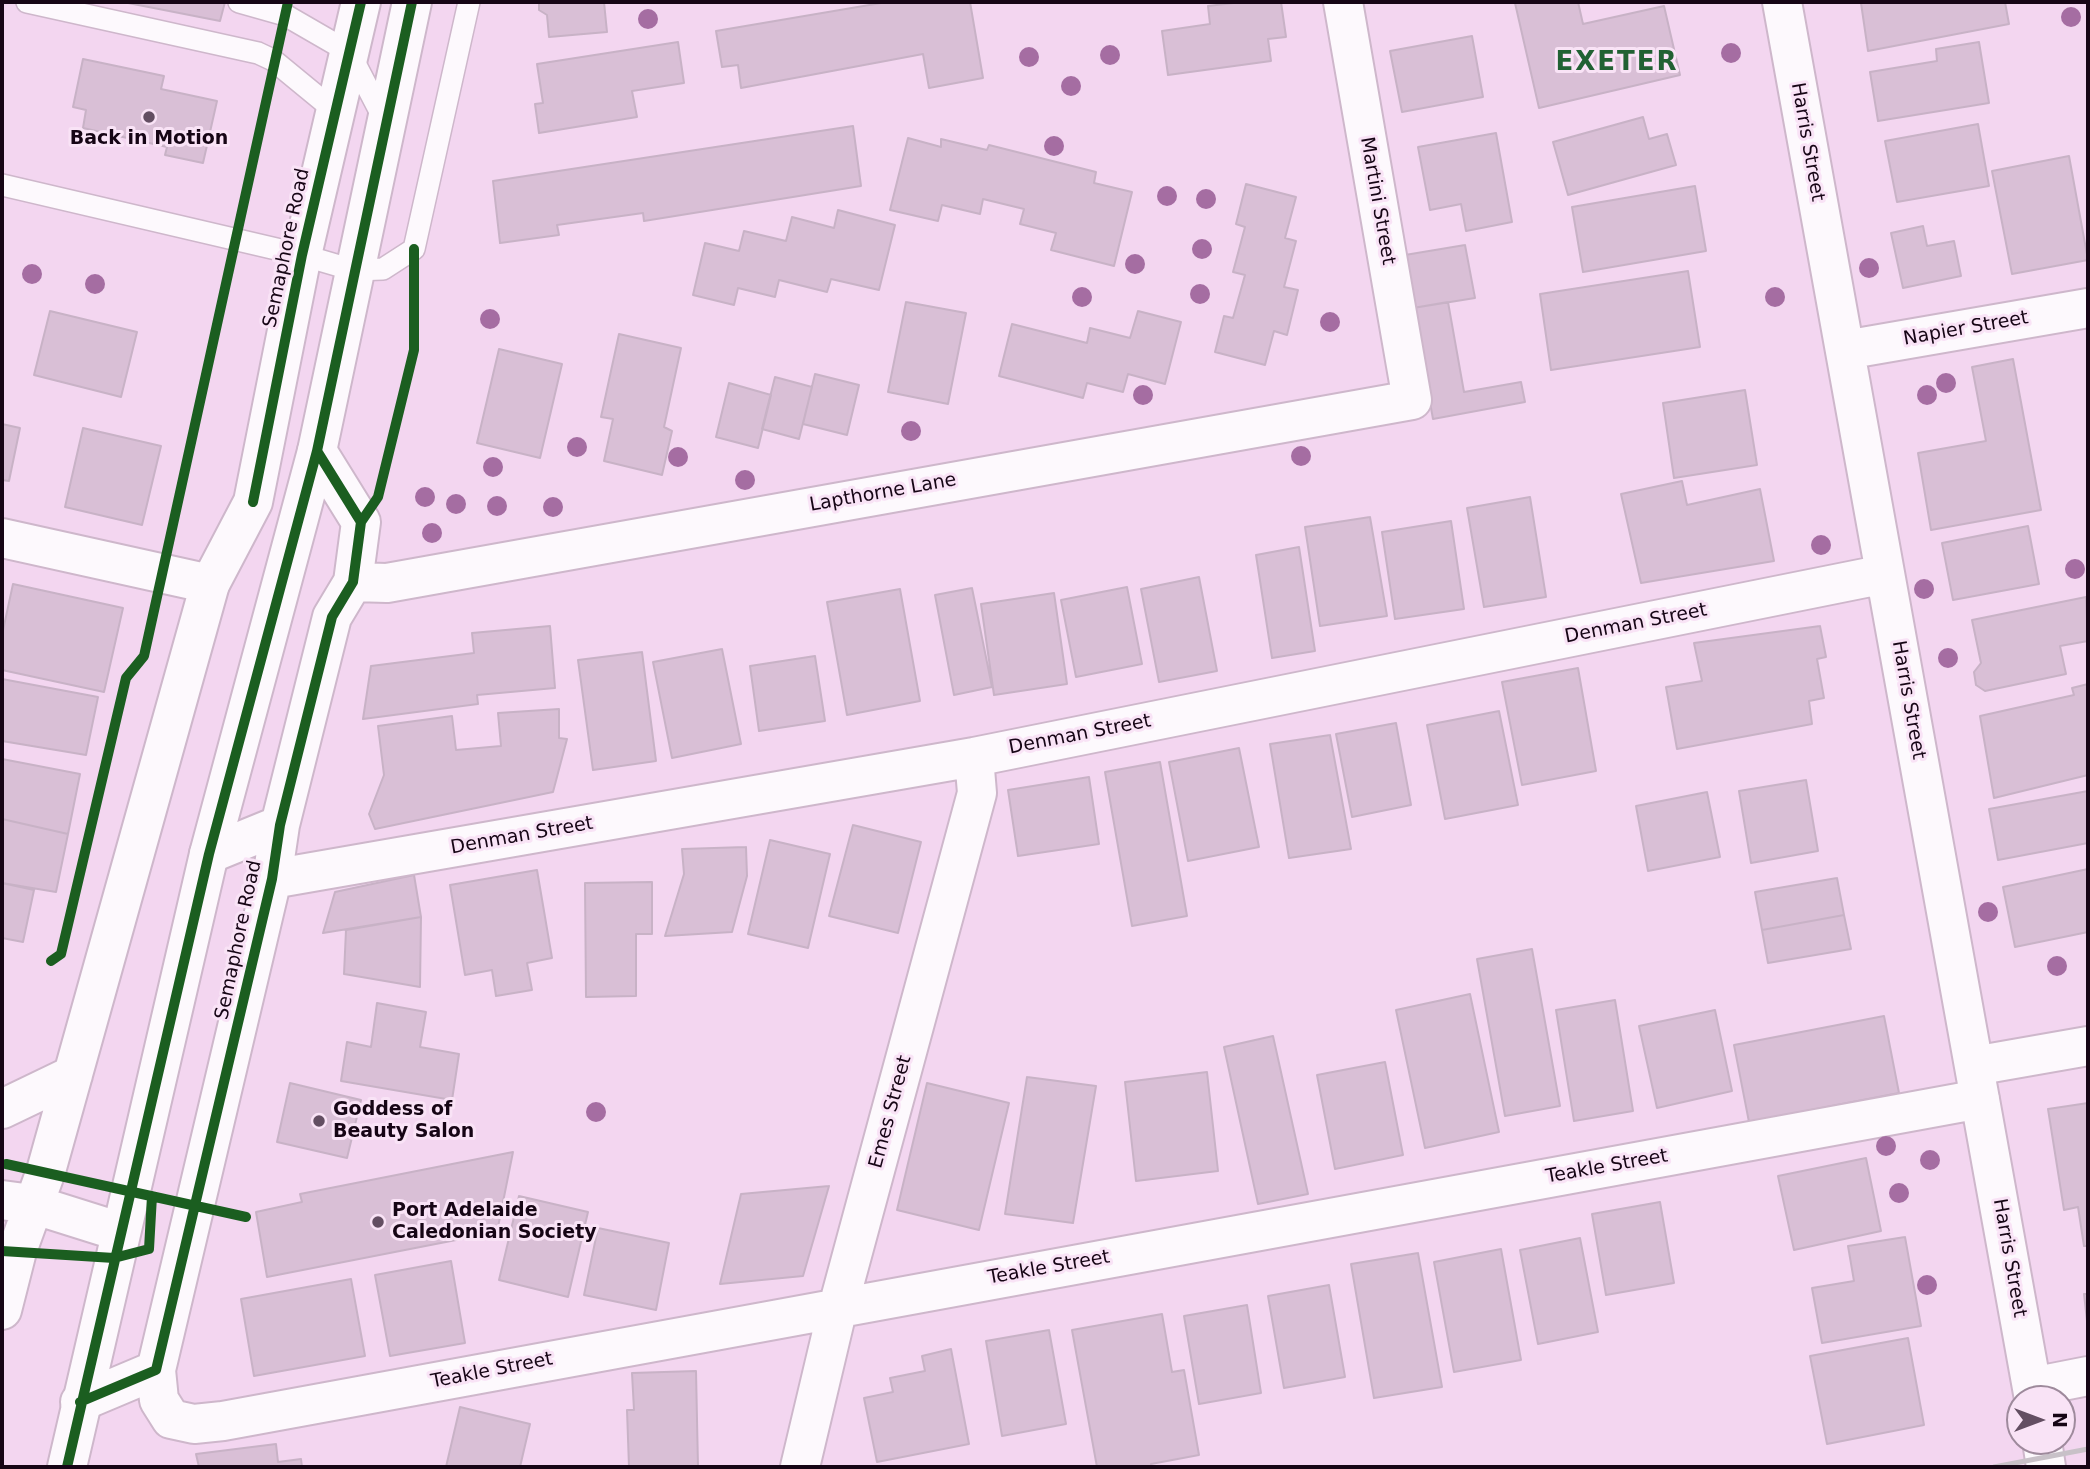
<!DOCTYPE html>
<style>
body{margin:0}
#map{position:relative;width:2090px;height:1469px;overflow:hidden;background:#f3d6f0;font-family:"DejaVu Sans",sans-serif}
canvas{display:block}
.frame{position:absolute;inset:0;border:4px solid #160515;pointer-events:none}
.north{position:absolute;left:2006px;top:1385px;width:70px;height:70px;box-sizing:border-box;background:#f9e3f6;border:2px solid #9e8a9c;border-radius:50%;rotate:90deg;font-size:19px;font-weight:700;line-height:28px;text-align:center;color:#160515}
.north::after{content:'';display:block;margin:auto;width:24px;height:32px;background:#634e62;clip-path:polygon(50% 0,100% 100%,50% 72%,0 100%)}
</style>
<div id="map">
<canvas width="2090" height="1469"></canvas>
<div class="frame"></div>
<div class="north">N</div>
</div>
<script>
const context = document.querySelector('canvas').getContext('2d');
context.lineJoin = 'round';
function fill(path, color) {
  context.fillStyle = color;
  context.fill(path, 'evenodd');
}
function poly(rows) {
  const path = new Path2D();
  for (const r of rows) {
    path.moveTo(r[0], r[1]);
    for (let i = 2; i < r.length; i += 2) path.lineTo(r[i], r[i + 1]);
  }
  return path;
}
function stroke(path, color, width, dash) {
  context.strokeStyle = color;
  context.lineWidth = width;
  context.lineCap = dash ? 'butt' : 'round';
  context.setLineDash(dash || []);
  context.stroke(path);
}
function drawText(font, color, halo, rows, align = 'center') {
  context.font = font + ' "DejaVu Sans",sans-serif';
  context.lineWidth = 6;
  context.setLineDash([]);
  context.textBaseline = 'middle';
  context.strokeStyle = halo;
  context.fillStyle = color;
  for (const [text, x, y, turn = 0] of rows) {
    context.save();
    context.translate(x, y);
    context.rotate((+turn || 0) * Math.PI / 180);
    context.textAlign = isNaN(turn) ? turn : align;
    if (halo) context.strokeText(text, 0, 0);
    context.fillText(text, 0, 0);
    context.restore();
  }
}
const building = poly([
 [123,2,225,2,220,21,123,2],
 [539,2,604,2,607,32,549,37,547,15,539,10,539,2],
 [887,2,970,2,983,78,929,88,923,54,741,88,738,65,722,67,716,31,887,2],
 [1242,2,1281,2,1286,37,1268,39,1271,61,1168,75,1162,31,1210,24,1208,6,1242,2],
 [1578,2,1583,24,1664,6,1680,75,1539,108,1515,3,1578,2],
 [1870,2,2005,2,2009,24,1868,51,1861,3,1870,2],
 [1472,36,1483,97,1402,112,1390,51,1472,36],
 [678,42,684,83,632,91,637,117,539,133,535,104,543,103,537,64,678,42],
 [1979,42,1989,103,1878,121,1870,72,1937,61,1936,49,1979,42],
 [83,59,164,76,161,89,217,101,203,163,165,155,167,147,83,128,86,110,73,107,83,59],
 [1643,117,1649,139,1667,134,1676,165,1568,195,1553,142,1643,117],
 [1978,124,1989,186,1897,202,1885,141,1978,124],
 [853,126,861,186,644,221,643,213,557,225,559,235,500,243,493,181,853,126],
 [1496,133,1512,222,1466,231,1461,204,1430,210,1418,147,1496,133],
 [908,138,941,147,941,139,987,150,989,145,1096,172,1094,183,1132,192,1114,266,1051,250,1056,233,1020,224,1024,209,983,199,980,214,942,205,938,221,890,210,908,138],
 [2069,156,2088,260,2012,274,1992,171,2069,156],
 [1246,184,1296,197,1285,238,1296,241,1284,287,1298,290,1287,335,1274,331,1265,365,1215,352,1224,316,1233,318,1245,275,1233,272,1245,227,1236,224,1246,184],
 [1695,186,1706,251,1583,272,1572,207,1695,186],
 [838,210,895,225,879,290,831,279,827,292,779,280,775,297,738,288,734,305,693,295,705,243,739,251,744,231,786,241,792,217,834,228,838,210],
 [1923,226,1927,246,1954,241,1961,276,1903,288,1891,233,1923,226],
 [1465,245,1475,298,1413,308,1405,255,1465,245],
 [1688,271,1700,347,1551,370,1540,294,1688,271],
 [906,302,966,313,948,404,888,392,906,302],
 [1448,302,1464,392,1521,382,1525,402,1433,419,1413,308,1448,302],
 [50,311,137,332,121,397,34,375,50,311],
 [1138,311,1181,322,1165,384,1128,374,1123,392,1087,383,1083,398,999,376,1012,324,1087,343,1090,328,1130,338,1138,311],
 [619,334,681,348,664,427,672,431,662,475,604,461,613,419,601,417,619,334],
 [499,349,562,364,540,458,477,443,499,349],
 [2013,359,2041,510,1931,530,1918,453,1986,441,1972,367,2013,359],
 [815,374,859,385,847,435,803,424,815,374],
 [775,377,812,387,799,439,762,429,775,377],
 [729,383,771,395,758,448,716,437,729,383],
 [1745,390,1757,465,1674,478,1663,403,1745,390],
 [2,424,20,428,9,481,2,480,2,424],
 [83,428,161,446,142,525,65,507,83,428],
 [1682,481,1687,505,1760,489,1774,561,1641,583,1621,494,1682,481],
 [1530,497,1546,597,1484,607,1467,508,1530,497],
 [1370,517,1387,616,1320,626,1305,527,1370,517],
 [1451,521,1464,609,1395,619,1382,532,1451,521],
 [2028,526,2039,584,1953,600,1942,543,2028,526],
 [1299,547,1315,651,1272,658,1256,555,1299,547],
 [1199,577,1217,671,1159,682,1141,589,1199,577],
 [13,584,123,608,104,692,2,670,2,635,13,584],
 [1127,587,1142,664,1076,677,1061,600,1127,587],
 [972,588,992,687,954,695,935,595,972,588],
 [900,589,920,701,847,715,827,602,900,589],
 [1054,593,1067,684,994,695,981,604,1054,593],
 [2086,597,2088,641,2060,646,2066,674,1985,691,1976,685,1974,672,1981,663,1972,620,2086,597],
 [550,626,555,688,477,695,478,704,363,719,371,666,474,653,472,633,550,626],
 [1820,626,1826,657,1817,659,1824,698,1809,701,1812,724,1677,749,1666,687,1702,681,1694,643,1820,626],
 [722,649,741,744,672,758,653,662,722,649],
 [642,652,656,761,593,770,578,660,642,652],
 [815,656,825,721,759,731,750,666,815,656],
 [1578,668,1596,771,1522,785,1502,682,1578,668],
 [2,679,98,697,86,755,2,741,2,679],
 [2088,684,2088,775,1994,798,1980,716,2074,695,2072,688,2088,684],
 [559,709,559,738,567,739,553,792,375,829,369,814,384,775,378,726,452,716,456,750,501,746,498,713,559,709],
 [1499,711,1518,805,1445,819,1427,725,1499,711],
 [1396,723,1411,805,1352,817,1336,734,1396,723],
 [1330,735,1351,849,1289,858,1270,744,1330,735],
 [1239,748,1259,847,1188,861,1169,762,1239,748],
 [2,759,80,774,68,834,2,819,2,759],
 [1160,762,1187,916,1132,926,1105,772,1160,762],
 [1089,777,1099,844,1018,856,1008,790,1089,777],
 [1806,780,1818,851,1751,863,1739,791,1806,780],
 [2088,791,2088,843,1998,860,1989,809,2088,791],
 [1707,792,1720,857,1648,871,1636,806,1707,792],
 [2,819,68,834,56,892,2,883,2,819],
 [853,825,921,842,898,933,829,916,853,825],
 [770,840,830,854,808,948,748,934,770,840],
 [746,847,747,876,732,932,665,936,684,874,682,849,746,847],
 [2088,869,2088,932,2015,947,2003,887,2088,869],
 [537,870,552,958,527,963,532,990,496,996,492,970,465,975,450,885,537,870],
 [414,875,421,917,323,933,335,892,414,875],
 [1837,878,1844,915,1762,930,1755,892,1837,878],
 [652,882,652,934,636,934,636,996,586,997,585,883,652,882],
 [2,883,34,890,23,942,2,938,2,883],
 [1844,915,1851,949,1768,963,1762,930,1844,915],
 [421,917,420,987,344,974,346,930,421,917],
 [1532,949,1560,1106,1505,1116,1477,959,1532,949],
 [1470,994,1499,1132,1425,1148,1396,1010,1470,994],
 [1615,1000,1633,1111,1574,1121,1556,1010,1615,1000],
 [377,1003,426,1012,420,1047,459,1054,452,1100,341,1081,347,1042,371,1047,377,1003],
 [1715,1010,1732,1091,1657,1108,1639,1026,1715,1010],
 [1884,1016,1899,1093,1749,1122,1734,1045,1884,1016],
 [1273,1036,1308,1194,1258,1204,1224,1047,1273,1036],
 [1385,1062,1403,1155,1335,1169,1317,1075,1385,1062],
 [1207,1072,1218,1171,1136,1181,1125,1082,1207,1072],
 [1027,1077,1096,1086,1073,1223,1005,1214,1027,1077],
 [290,1083,361,1100,347,1158,277,1142,290,1083],
 [927,1083,1009,1103,979,1230,897,1210,927,1083],
 [2088,1103,2088,1246,2084,1246,2078,1207,2064,1210,2048,1109,2088,1103],
 [513,1152,497,1232,267,1277,256,1212,302,1202,300,1194,513,1152],
 [1866,1158,1881,1231,1794,1250,1778,1176,1866,1158],
 [829,1186,803,1276,720,1284,741,1194,829,1186],
 [519,1196,588,1212,568,1297,499,1280,519,1196],
 [1660,1202,1674,1283,1606,1295,1592,1214,1660,1202],
 [598,1228,669,1243,656,1310,584,1295,598,1228],
 [1905,1237,1921,1326,1822,1343,1812,1288,1854,1281,1848,1246,1905,1237],
 [1580,1238,1598,1332,1538,1344,1520,1250,1580,1238],
 [1501,1249,1521,1360,1454,1372,1434,1262,1501,1249],
 [1418,1253,1442,1387,1374,1398,1351,1264,1418,1253],
 [451,1261,465,1343,390,1356,375,1275,451,1261],
 [351,1279,365,1356,254,1376,241,1299,351,1279],
 [1329,1285,1345,1377,1284,1388,1268,1296,1329,1285],
 [2084,1294,2088,1294,2088,1330,2084,1294],
 [1247,1305,1261,1393,1199,1404,1184,1316,1247,1305],
 [1162,1314,1172,1372,1184,1370,1199,1455,1151,1464,1152,1467,1097,1467,1072,1330,1162,1314],
 [1049,1330,1066,1424,1002,1436,986,1341,1049,1330],
 [1908,1338,1924,1425,1827,1444,1810,1356,1908,1338],
 [951,1349,969,1444,877,1462,864,1398,893,1392,890,1378,925,1371,922,1356,951,1349],
 [696,1371,698,1467,629,1467,627,1410,634,1410,632,1373,696,1371],
 [460,1407,530,1424,520,1467,446,1467,460,1407],
 [276,1444,278,1462,301,1459,302,1467,199,1467,196,1454,276,1444]
]);
const lane = poly([
 [27,2,258,53,273,60,335,111],
 [239,2,285,15,349,52,385,121],
 [2,185,302,255,353,270,383,269,414,249,469,2]
]);
const street = poly([
 [1782,2,2034,1399],
 [1845,350,2088,308],
 [317,451,361,522,353,582,332,617,280,825,272,879,156,1370,159,1400,171,1419,194,1424,223,1421,1980,1099],
 [2,538,210,584],
 [353,582,387,583,1412,400,1343,2],
 [209,854,280,825],
 [272,879,974,757,1885,574],
 [1974,1066,2088,1046],
 [2032,1387,2088,1376],
 [80,1402,156,1370],
 [2042,1441,2046,1467],
 [800,1467,838,1307,977,793,974,757]
]);
const secondary = poly([
 [2,1109,73,1075],
 [2,1200,32,1204,121,1232],
 [2,1310,17,1251,46,1171,210,584,253,502,302,255,361,2],
 [67,1467,209,854,317,451,412,2]
]);
const rail = poly([
 [1994,1467,2088,1449]
]);
const cycleway = poly([
 [253,502,302,255,361,2],
 [361,522,378,497,414,350,414,249],
 [51,961,61,954,126,678,144,656,288,2],
 [6,1164,246,1217],
 [2,1251,114,1258,149,1249,152,1196],
 [80,1402,156,1370,272,879,280,825,332,617,353,582,361,522,317,451],
 [67,1467,209,854,317,451,412,2]
]);
const trees = [
 [2071,17],
 [648,19],
 [1731,53],
 [1110,55],
 [1029,57],
 [1071,86],
 [1054,146],
 [1167,196],
 [1206,199],
 [1202,249],
 [1135,264],
 [1869,268],
 [32,274],
 [95,284],
 [1200,294],
 [1082,297],
 [1775,297],
 [490,319],
 [1330,322],
 [1946,383],
 [1143,395],
 [1927,395],
 [911,431],
 [577,447],
 [1301,456],
 [678,457],
 [493,467],
 [745,480],
 [425,497],
 [456,504],
 [497,506],
 [553,507],
 [432,533],
 [1821,545],
 [2075,569],
 [1924,589],
 [1948,658],
 [1988,912],
 [2057,966],
 [596,1112],
 [1886,1146],
 [1930,1160],
 [1899,1193],
 [1927,1285]
];
const markers = [
 [149,117,7,"#634e62"],
 [319,1121,7,"#634e62"],
 [378,1222,7,"#634e62"]
];
const poiNames = [
 ["Back in Motion",149,139,"center"],
 ["Goddess of",333,1110],
 ["Beauty Salon",333,1132],
 ["Port Adelaide",392,1211],
 ["Caledonian Society",392,1233]
];
const streetNames = [
 ["Harris Street",1807,142,80],
 ["Martini Street",1377,201,80],
 ["Semaphore Road",287,248,-78],
 ["Napier Street",1966,329,-10],
 ["Lapthorne Lane",883,493,-10],
 ["Denman Street",1636,624,-11],
 ["Harris Street",1908,700,80],
 ["Denman Street",1080,735,-11],
 ["Denman Street",522,836,-10],
 ["Semaphore Road",239,940,-78],
 ["Emes Street",891,1112,-75],
 ["Teakle Street",1607,1167,-10],
 ["Harris Street",2009,1258,80],
 ["Teakle Street",1049,1268,-10],
 ["Teakle Street",492,1371,-11]
];
const districtNames = [
 ["EXETER",1617,63]
];
fill(building, '#d9bfd6');
stroke(building, '#c8b2c6', 2);
stroke(lane, '#ceb7cb', 24);
stroke(street, '#ceb7cb', 42);
stroke(secondary, '#ceb7cb', 42);
stroke(lane, '#fdf9fd', 21);
stroke(street, '#fdf9fd', 38);
stroke(secondary, '#fdf9fd', 38);
stroke(rail, '#c8c1c8', 5);
stroke(cycleway, '#1b5e20', 10);
context.fillStyle = '#a56da2';
for (const [x, y] of trees) {
  context.beginPath();
  context.arc(x, y, 10, 0, 2 * Math.PI);
  context.fill();
}
for (const [x, y, r, color] of markers) {
  const dot = new Path2D();
  dot.arc(x, y, r, 0, 2 * Math.PI);
  context.fillStyle = color;
  context.fill(dot);
  stroke(dot, '#f9e3f6', 2.5);
}
drawText('bold 19px', '#160515', '#f9e3f6', poiNames, 'left');
drawText('19px', '#160515', '#f9e3f6', streetNames);
context.letterSpacing = '2px';
drawText('bold 26px', '#216133', '#f9e3f6', districtNames);
context.letterSpacing = '0px';
</script>
